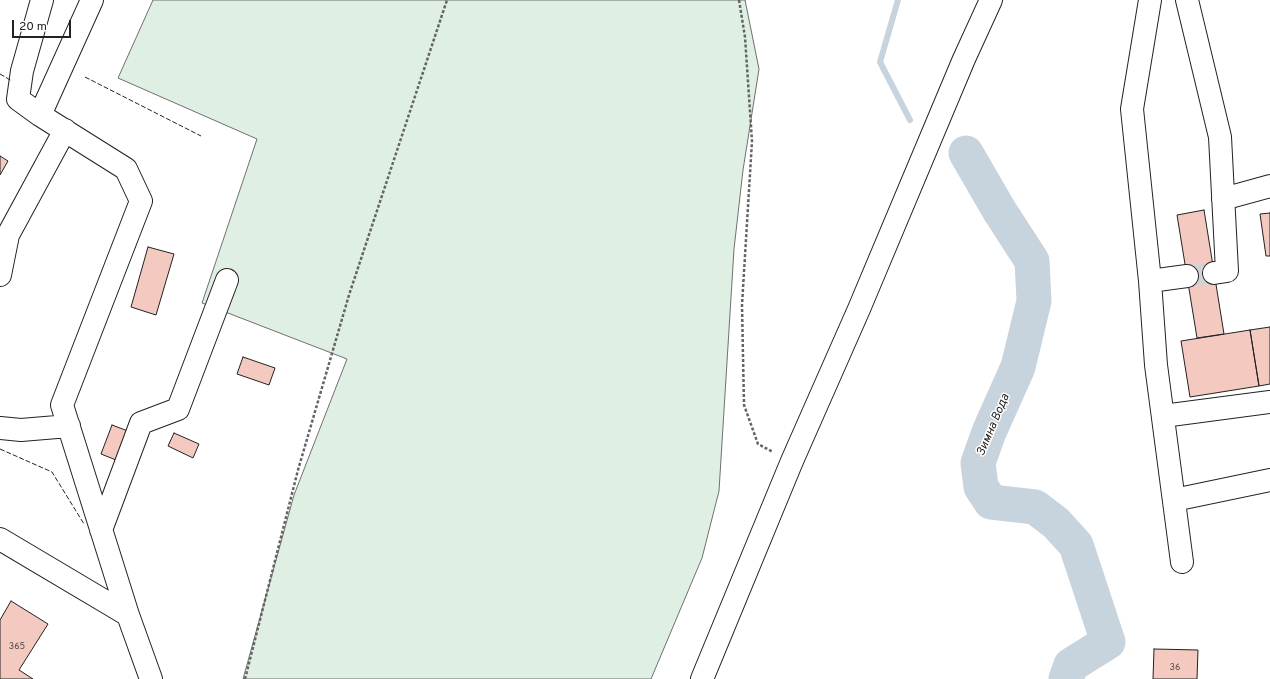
<!DOCTYPE html>
<meta charset="utf-8">
<style>
body{margin:0}
#map{position:relative;width:1270px;height:679px;overflow:hidden;background:#fff;font-family:Overpass,sans-serif}
canvas{display:block}
.scale{position:absolute;left:12px;top:20px;width:59px;height:18px;box-sizing:border-box;border:2px solid #222;border-top:0;padding-left:5px;font-size:12px;line-height:14px;white-space:nowrap;color:#222;-webkit-text-stroke:3px #fff;paint-order:stroke}
</style>
<div id="map">
<canvas width="1270" height="679"></canvas>
<div class="scale">20 m</div>
</div>
<script>
const context = document.querySelector('canvas').getContext('2d');
context.lineJoin = 'round';
function fill(path, color) {
  context.fillStyle = color;
  context.fill(path, 'evenodd');
}
function poly(rows) {
  const path = new Path2D();
  for (const r of rows) {
    path.moveTo(r[0], r[1]);
    for (let i = 2; i < r.length; i += 2) path.lineTo(r[i], r[i + 1]);
  }
  return path;
}
function stroke(path, color, width, dash) {
  context.strokeStyle = color;
  context.lineWidth = width;
  context.lineCap = dash ? 'butt' : 'round';
  context.setLineDash(dash || []);
  context.stroke(path);
}
function drawText(font, color, halo, rows, align = 'center') {
  context.font = font + ' Overpass,sans-serif';
  context.lineWidth = 3;
  context.setLineDash([]);
  context.textBaseline = 'middle';
  context.strokeStyle = halo;
  context.fillStyle = color;
  for (const [text, x, y, turn = 0] of rows) {
    context.save();
    context.translate(x, y);
    context.rotate((+turn || 0) * Math.PI / 180);
    context.textAlign = isNaN(turn) ? turn : align;
    if (halo) context.strokeText(text, 0, 0);
    context.fillText(text, 0, 0);
    context.restore();
  }
}
const green = poly([
 [153,0,745,0,759,69,743,170,734,249,719,491,702,558,651,679,243,679,294,495,347,359,202,303,257,139,118,78,153,0]
]);
const stream = poly([
 [898,0,880,62,910,120]
]);
const river = poly([
 [966,153,999,210,1032,261,1034,301,1018,367,989,432,978,463,981,487,991,502,1035,507,1056,523,1076,545,1108,642,1071,665,1066,679]
]);
const building = poly([
 [0,156,8,161,0,175,0,156],
 [1204,210,1224,334,1197,338,1177,215,1204,210],
 [1270,213,1270,256,1266,256,1260,214,1270,213],
 [148,247,174,254,156,315,131,307,148,247],
 [1270,327,1270,384,1259,386,1250,330,1270,327],
 [1250,330,1259,386,1190,397,1181,341,1250,330],
 [243,357,275,368,269,385,237,374,243,357],
 [112,425,128,431,116,460,101,454,112,425],
 [174,433,199,444,193,458,168,446,174,433],
 [11,601,48,624,19,670,33,679,0,679,0,620,11,601],
 [1154,649,1198,650,1197,679,1153,679,1154,649]
]);
const minorTunnel = poly([
 [1187,276,1214,273]
]);
const path = poly([
 [739,0,745,37,752,141,742,305,744,405,758,444,773,452],
 [245,679,298,470,349,295,447,0]
]);
const minor = poly([
 [42,0,22,71,18,99,40,115,126,169,141,201,62,405,128,615,151,679],
 [1150,0,1132,109,1150,281,1187,276],
 [1187,0,1220,137,1227,271,1214,273],
 [40,115,92,0],
 [1223,199,1270,186],
 [0,239,8,235,65,130],
 [0,275,8,235],
 [1150,281,1156,365,1182,562],
 [1163,416,1270,402],
 [0,428,21,430,69,426],
 [1174,500,1270,480],
 [101,530,141,423,178,409,227,280],
 [0,539,128,615]
]);
const highway = poly([
 [702,679,792,461,859,309,964,59,991,0]
]);
const fence = poly([
 [0,74,12,81],
 [85,77,201,136],
 [0,449,52,472,84,524]
]);
const numberNames = [
 ["365",17,647],
 ["36",1175,668]
];
const waterNames = [
 ["Зимна Вода",994,425,-67]
];
fill(green, '#e0efe3');
stroke(green, '#6f6f6f', 1);
stroke(stream, '#c7d3dd', 6);
stroke(river, '#c7d3dd', 35);
fill(building, '#f3c9c0');
stroke(building, '#222', 1);
stroke(minorTunnel, '#d3d3d3', 22, [22, 11]);
stroke(minor, '#222', 24);
stroke(highway, '#222', 24);
stroke(path, '#646464', 2.5, [3, 2]);
stroke(minor, '#fff', 22);
stroke(highway, '#fff', 22);
stroke(fence, '#222', 1, [5, 2]);
drawText('9px', '#564c4a', null, numberNames);
drawText('italic 12px', '#222', '#fff', waterNames);
</script>
